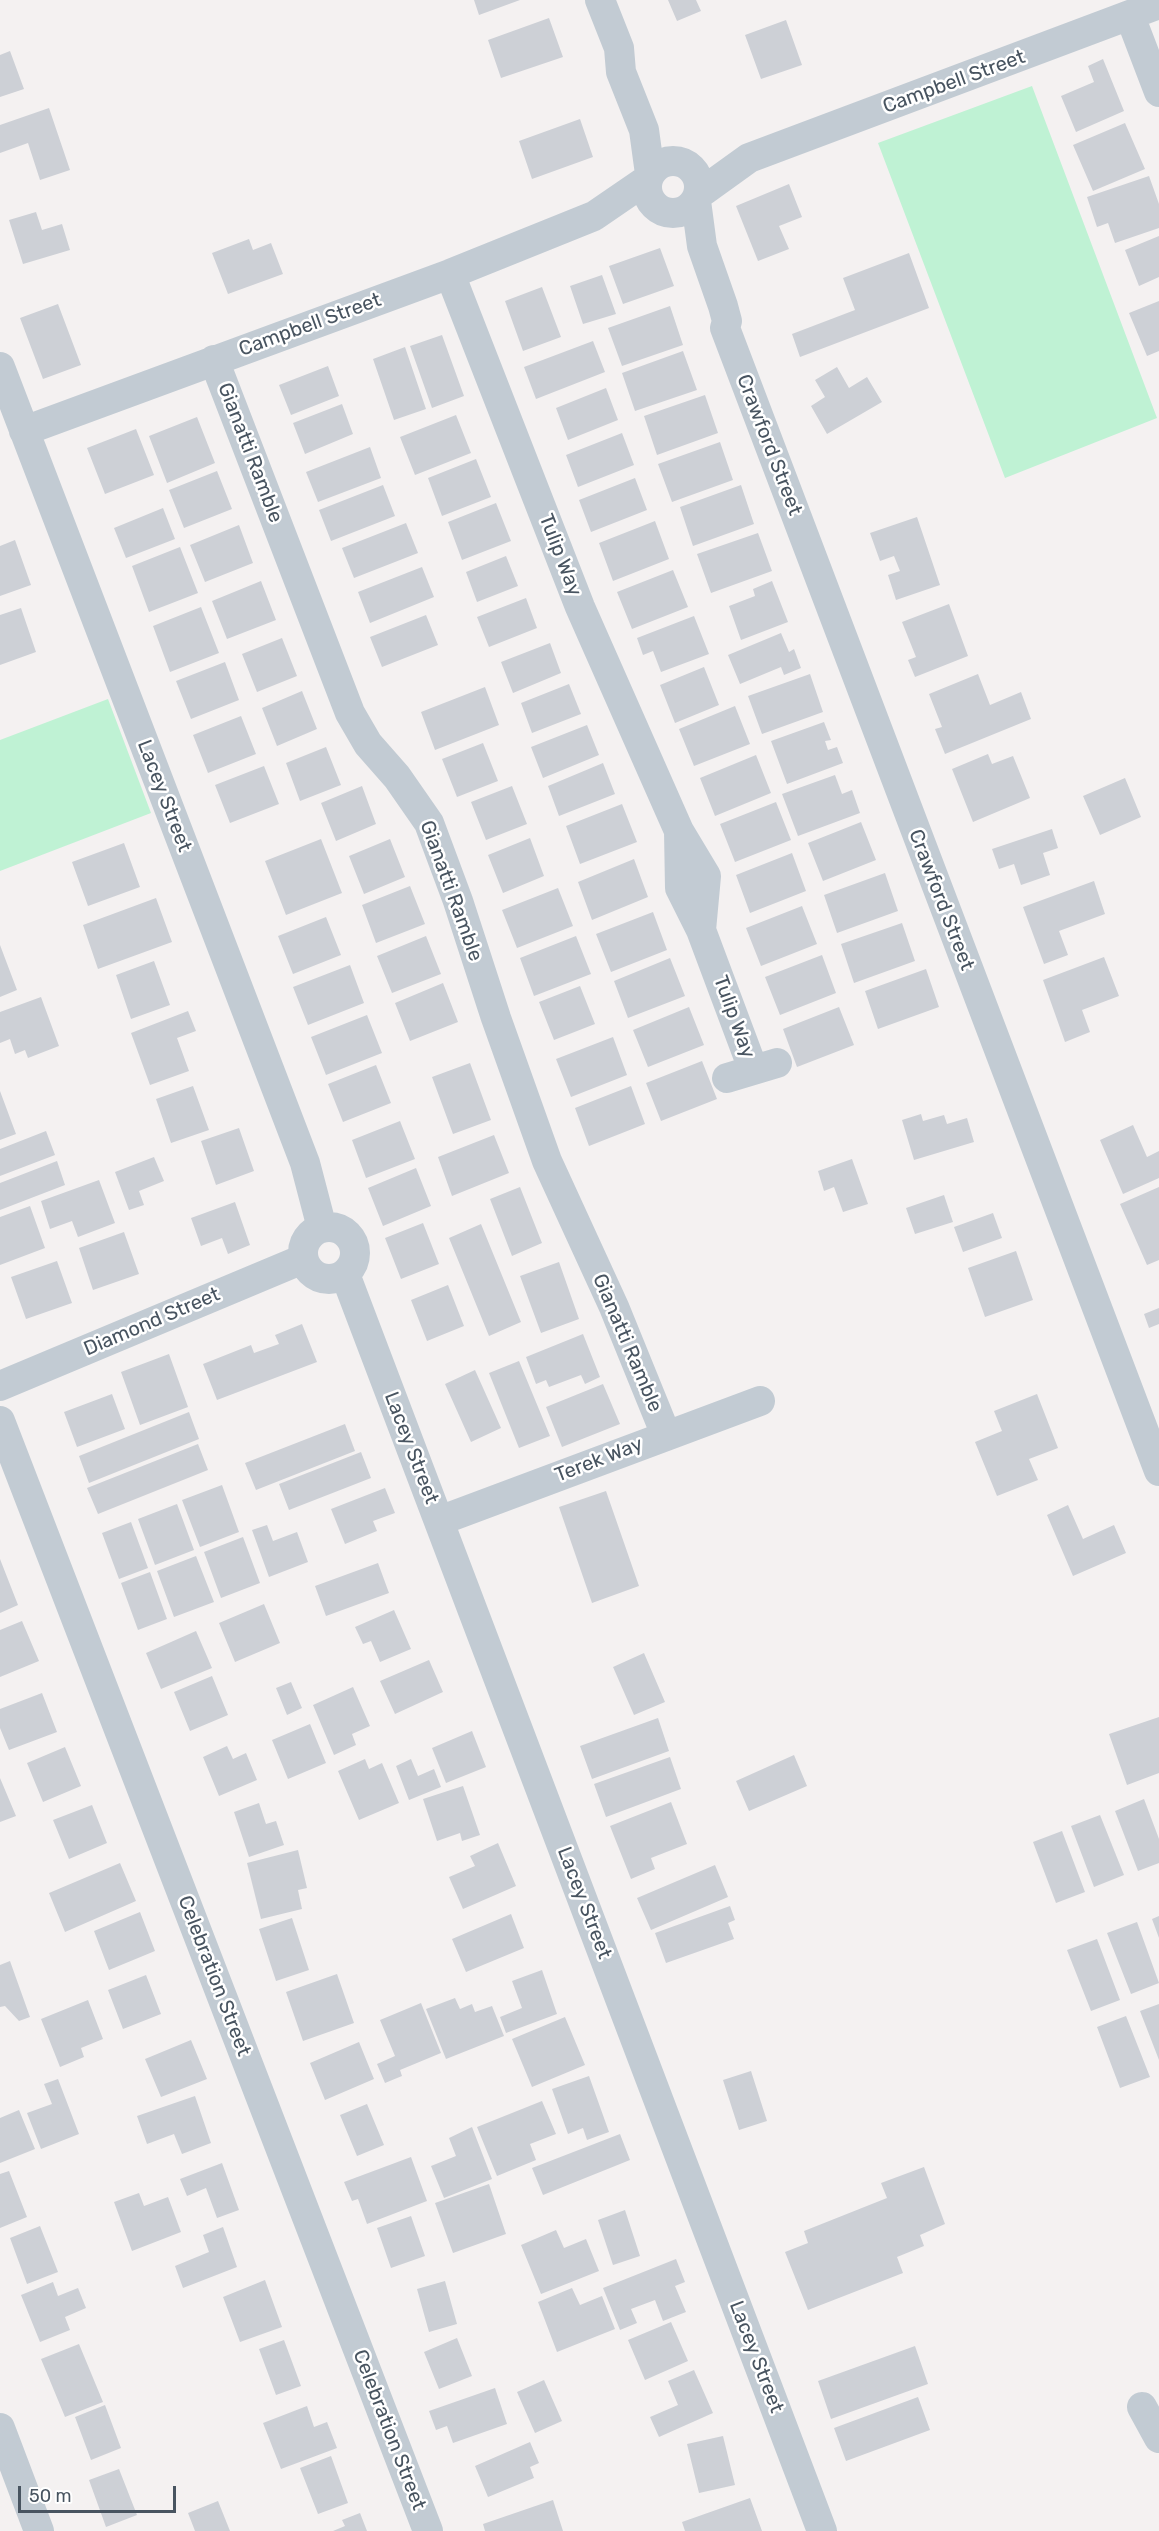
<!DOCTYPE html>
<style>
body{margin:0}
#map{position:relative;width:1159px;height:2531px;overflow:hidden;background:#f4f1f1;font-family:Rubik,sans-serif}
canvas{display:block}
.scale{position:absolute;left:18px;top:2486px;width:158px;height:27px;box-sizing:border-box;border:3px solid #485460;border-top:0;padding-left:8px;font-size:18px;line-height:21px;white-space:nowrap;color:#485460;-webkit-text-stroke:4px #fff;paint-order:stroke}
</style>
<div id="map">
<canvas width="1159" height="2531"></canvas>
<div class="scale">50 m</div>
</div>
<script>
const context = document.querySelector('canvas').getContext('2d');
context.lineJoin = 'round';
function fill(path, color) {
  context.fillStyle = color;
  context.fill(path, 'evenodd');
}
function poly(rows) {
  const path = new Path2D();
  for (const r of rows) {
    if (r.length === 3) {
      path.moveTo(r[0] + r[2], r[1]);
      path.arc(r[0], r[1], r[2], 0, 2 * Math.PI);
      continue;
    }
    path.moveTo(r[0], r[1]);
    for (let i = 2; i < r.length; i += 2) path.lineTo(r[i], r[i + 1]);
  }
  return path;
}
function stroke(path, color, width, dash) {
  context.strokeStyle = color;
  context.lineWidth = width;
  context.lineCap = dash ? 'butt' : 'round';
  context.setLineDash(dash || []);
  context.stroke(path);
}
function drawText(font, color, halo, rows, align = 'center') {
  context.font = font + ' Rubik,sans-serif';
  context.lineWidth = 5;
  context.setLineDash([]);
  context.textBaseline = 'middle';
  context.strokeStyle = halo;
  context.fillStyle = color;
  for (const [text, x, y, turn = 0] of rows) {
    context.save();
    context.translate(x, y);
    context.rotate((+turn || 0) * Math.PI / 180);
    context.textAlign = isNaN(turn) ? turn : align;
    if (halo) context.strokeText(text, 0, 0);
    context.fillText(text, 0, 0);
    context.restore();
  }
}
const green = poly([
 [1032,86,1157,418,1005,478,878,143],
 [108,699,151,813,0,871,0,740]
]);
const building = poly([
 [474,0,520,0,479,15],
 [668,0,696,0,701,11,677,21],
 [549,18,563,57,501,78,488,40],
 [786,20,802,65,761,79,745,35],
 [10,51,24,89,0,97,0,55],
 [1103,59,1124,111,1076,132,1061,96,1094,82,1088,66],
 [49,108,70,170,40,180,28,143,0,153,0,125],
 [580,119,593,157,532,179,519,141],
 [1125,123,1145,169,1093,191,1073,145],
 [1149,176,1159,204,1159,228,1115,243,1108,223,1097,227,1087,197],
 [789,184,802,217,779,226,789,249,758,261,736,206],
 [36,212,42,230,62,224,70,250,23,264,9,220],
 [1159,236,1159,277,1139,286,1125,250],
 [249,239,253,250,271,243,283,274,228,294,212,253],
 [660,248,674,286,623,304,609,266],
 [909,253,929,308,800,357,792,334,855,310,843,278],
 [602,275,616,314,583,324,570,286],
 [542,287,561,337,523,351,505,301],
 [1159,301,1159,351,1147,356,1129,313],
 [58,304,81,365,43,379,20,318],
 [670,306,683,345,622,366,608,328],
 [442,335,464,396,432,408,410,346],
 [593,341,605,372,536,399,524,367],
 [405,347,426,409,394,420,373,359],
 [683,351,697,390,635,411,622,373],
 [328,366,339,396,291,415,279,385],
 [837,367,849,388,867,377,882,402,827,434,811,406,825,397,815,380],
 [606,388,618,420,568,440,556,408],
 [705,395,718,433,657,455,644,416],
 [342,404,353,434,305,454,293,423],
 [456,415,471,453,415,475,400,437],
 [197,417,215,463,167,483,149,436],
 [136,429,154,475,105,494,87,448],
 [622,433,634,465,578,487,566,455],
 [720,442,733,480,672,502,658,464],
 [370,447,381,478,318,502,306,472],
 [476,459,491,497,442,516,428,478],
 [217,471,232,509,184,528,169,490],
 [635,478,647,510,591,532,579,500],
 [383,485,395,516,331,541,319,510],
 [741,485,754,524,693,546,680,507],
 [496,503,511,541,462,560,448,522],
 [163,508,175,539,126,558,114,528],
 [917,517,940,585,896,600,888,575,900,571,894,556,880,561,870,533],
 [655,521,669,559,613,581,599,543],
 [406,523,418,553,354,578,342,548],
 [239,525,253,563,205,582,190,545],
 [758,533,772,571,711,593,697,554],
 [15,540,31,585,0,596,0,546],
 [180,547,198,593,149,612,132,566],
 [506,556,518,586,477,602,466,572],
 [422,567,434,597,370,623,358,592],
 [673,570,688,607,632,629,617,592],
 [261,581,276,620,227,639,212,601],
 [772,581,788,622,741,640,729,606,755,596,753,589],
 [526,598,537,628,489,647,477,617],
 [949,604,968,656,915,677,908,660,916,657,902,622],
 [201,607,219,653,170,672,153,626],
 [21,608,36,652,0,665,0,615],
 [426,615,438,645,382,667,370,637],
 [694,616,709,654,661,672,653,651,643,655,637,638],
 [781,633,789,652,794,649,801,668,784,675,781,667,740,684,728,655],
 [282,638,297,676,257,692,242,654],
 [550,643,561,673,513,693,501,662],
 [225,662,239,700,191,719,176,681],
 [704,667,719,705,675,723,660,685],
 [810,674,823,712,762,734,748,696],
 [978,674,990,705,1021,692,1031,719,945,754,935,729,942,727,929,694],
 [569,684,581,714,532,733,521,703],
 [485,687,499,725,435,750,421,712],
 [302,691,317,729,277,746,262,708],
 [735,706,750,744,694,766,679,729],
 [241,716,256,754,208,773,193,735],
 [824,722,831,740,825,741,828,750,837,747,843,763,787,784,771,741],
 [587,725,599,755,543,778,531,747],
 [483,743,498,781,457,797,442,759],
 [326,747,341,785,300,801,286,763],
 [988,754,992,764,1013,756,1030,798,973,822,952,769],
 [756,755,771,793,715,816,700,778],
 [603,763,615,794,559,816,548,786],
 [264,766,279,804,230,823,215,785],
 [835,775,842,794,852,790,860,813,798,836,782,794],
 [1125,778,1141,817,1100,835,1083,796],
 [362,786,376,824,336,841,321,803],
 [512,786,527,824,486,840,471,802],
 [776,802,791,840,735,862,720,824],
 [622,804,637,842,580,864,566,826],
 [861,822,876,860,823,881,808,843],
 [1052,829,1058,848,1043,853,1050,875,1021,885,1014,864,999,869,992,849],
 [530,838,544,876,503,893,488,855],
 [321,839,342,893,286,915,265,861],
 [390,839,405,877,364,894,349,856],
 [124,843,140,887,88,906,72,862],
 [792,853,806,891,750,913,736,875],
 [634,859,648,897,592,920,578,882],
 [885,873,898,911,837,933,824,895],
 [1094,881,1105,914,1059,931,1068,955,1044,964,1023,907],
 [410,886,425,924,376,943,362,905],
 [558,888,573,926,517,948,502,910],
 [156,898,172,942,98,969,83,925],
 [802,906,817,944,761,966,746,928],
 [653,912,667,950,611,972,596,934],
 [326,917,341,955,293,974,278,936],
 [902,923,915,961,854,983,841,944],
 [426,936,441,974,392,993,377,956],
 [576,936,591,974,534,996,520,958],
 [0,945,17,990,0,997],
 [822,955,836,993,780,1015,765,977],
 [1104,957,1119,996,1082,1010,1090,1032,1065,1042,1043,980],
 [670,958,685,996,628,1018,614,981],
 [154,961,170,1005,131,1019,116,975],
 [350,965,364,1003,308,1025,293,987],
 [926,969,939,1007,878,1029,865,991],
 [443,983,458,1022,410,1041,395,1003],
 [580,986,595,1024,554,1040,539,1002],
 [41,997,59,1046,28,1058,25,1050,15,1054,10,1039,0,1043,0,1012],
 [689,1007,704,1045,648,1067,633,1030],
 [839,1007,854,1045,797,1067,783,1029],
 [188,1011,196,1031,177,1038,189,1071,150,1085,131,1033],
 [367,1015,382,1053,326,1075,311,1037],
 [613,1037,627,1075,571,1097,556,1059],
 [702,1061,717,1099,661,1121,646,1083],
 [470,1063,491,1120,453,1134,432,1077],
 [376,1065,391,1103,343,1122,328,1084],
 [193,1086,209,1130,171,1143,156,1099],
 [631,1086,645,1124,589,1146,575,1108],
 [0,1091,16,1134,0,1140],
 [921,1114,923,1121,944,1115,947,1124,967,1118,974,1142,914,1160,902,1120],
 [400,1121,415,1159,366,1178,352,1140],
 [1133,1125,1147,1157,1159,1151,1159,1178,1123,1194,1100,1140],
 [239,1128,254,1171,216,1185,201,1141],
 [46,1131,55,1155,0,1176,0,1149],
 [494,1135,509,1173,452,1196,438,1157],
 [154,1157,164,1181,139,1191,144,1205,129,1210,115,1172],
 [852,1159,868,1204,843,1212,834,1187,824,1191,818,1171],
 [57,1161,65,1185,0,1210,0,1183],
 [416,1168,431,1206,383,1226,368,1188],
 [99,1180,115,1223,78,1237,72,1221,50,1229,41,1201],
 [520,1187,542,1243,512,1256,490,1199],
 [1159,1187,1159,1260,1147,1265,1120,1204],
 [944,1195,953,1222,915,1234,906,1208],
 [235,1202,250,1245,228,1254,222,1238,201,1246,191,1218],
 [30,1206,45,1248,0,1265,0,1217],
 [993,1213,1002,1238,963,1252,954,1227],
 [423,1223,439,1264,401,1279,385,1238],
 [481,1224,521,1322,489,1336,449,1238],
 [124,1232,139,1274,93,1290,79,1248],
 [1016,1251,1033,1300,985,1317,968,1268],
 [57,1261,72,1303,26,1319,11,1277],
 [559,1262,579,1319,541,1333,520,1276],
 [448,1285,464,1326,427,1341,411,1300],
 [1159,1308,1159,1324,1149,1328,1144,1314],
 [302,1324,317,1362,217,1400,203,1364,251,1345,254,1353,279,1344,275,1335],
 [583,1334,600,1377,585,1384,581,1375,549,1387,546,1380,536,1384,526,1357],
 [169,1354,188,1407,140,1425,121,1372],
 [519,1361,550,1436,519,1448,489,1373],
 [475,1370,501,1428,471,1442,445,1384],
 [603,1384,620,1424,562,1447,546,1407],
 [112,1394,125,1429,77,1447,64,1412],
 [1037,1394,1058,1448,1029,1459,1038,1480,997,1496,975,1442,1002,1431,994,1411],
 [189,1412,199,1439,89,1483,79,1456],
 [345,1424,355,1451,256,1490,245,1463],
 [198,1444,208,1470,98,1514,87,1488],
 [361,1452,371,1478,289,1510,279,1484],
 [222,1485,239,1532,200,1547,182,1500],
 [385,1488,395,1513,373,1521,377,1531,345,1544,331,1509],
 [606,1491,639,1586,592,1603,559,1507],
 [177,1504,194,1550,155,1565,138,1519],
 [1068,1505,1083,1539,1114,1525,1126,1553,1073,1576,1047,1515],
 [131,1522,148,1568,119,1579,102,1533],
 [267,1525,273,1541,297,1532,308,1562,269,1577,252,1530],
 [243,1537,260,1583,221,1598,204,1552],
 [196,1556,214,1602,174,1617,157,1571],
 [0,1559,18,1605,0,1613],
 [378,1563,389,1593,326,1616,315,1586],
 [150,1572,167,1619,138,1630,121,1583],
 [264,1604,280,1643,235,1662,219,1623],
 [394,1610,411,1649,380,1662,371,1641,363,1644,355,1627],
 [22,1621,39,1661,0,1677,0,1630],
 [196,1631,212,1668,161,1689,146,1653],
 [644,1653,665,1702,634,1715,613,1667],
 [429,1660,443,1692,395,1714,380,1681],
 [212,1676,228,1715,190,1731,174,1692],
 [291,1682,302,1708,287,1715,276,1688],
 [353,1687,370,1726,352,1734,356,1745,334,1755,313,1705],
 [42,1693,57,1732,9,1750,0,1728,0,1709],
 [1159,1717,1159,1773,1127,1785,1109,1734],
 [658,1718,669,1751,592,1779,580,1746],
 [310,1724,326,1763,288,1779,272,1740],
 [472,1731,486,1767,446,1783,432,1748],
 [227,1746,233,1759,246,1753,257,1780,219,1796,203,1757],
 [65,1747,81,1786,43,1802,27,1763],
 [794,1755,807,1786,749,1811,736,1781],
 [670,1757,681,1789,606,1817,594,1784],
 [365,1759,369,1769,382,1763,399,1803,359,1820,338,1771],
 [411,1759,418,1776,434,1769,441,1787,409,1800,396,1766],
 [0,1778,16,1816,0,1822],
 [463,1786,480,1835,462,1841,460,1833,437,1841,423,1799],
 [1144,1799,1159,1839,1159,1863,1138,1871,1115,1811],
 [671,1802,687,1844,651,1858,655,1869,631,1879,610,1826],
 [259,1803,266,1824,276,1821,284,1845,249,1857,234,1812],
 [92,1805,107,1843,69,1859,53,1820],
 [1100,1815,1124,1875,1094,1887,1071,1826],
 [1062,1831,1085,1892,1056,1903,1033,1842],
 [498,1843,516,1886,463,1909,449,1877,475,1866,470,1856],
 [298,1850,307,1888,298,1890,302,1909,261,1919,247,1863],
 [120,1863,136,1901,65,1932,49,1893],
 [715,1865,728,1897,651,1930,637,1898],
 [730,1906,735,1920,728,1923,734,1939,666,1963,655,1933],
 [140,1912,155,1951,109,1970,94,1931],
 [511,1914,524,1948,466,1972,452,1939],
 [1159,1916,1159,1938,1152,1919],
 [292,1918,309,1970,276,1981,259,1929],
 [1137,1922,1159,1983,1131,1994,1107,1933],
 [1097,1939,1120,2000,1091,2011,1067,1950],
 [10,1961,30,2017,19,2021,5,2006,0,2007,0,1965],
 [542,1970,557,2014,506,2033,500,2017,522,2008,512,1981],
 [337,1974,354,2023,303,2041,286,1992],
 [146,1975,161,2014,123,2029,108,1990],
 [455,1998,460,2009,472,2004,475,2012,492,2006,504,2036,446,2059,426,2009],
 [88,2000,103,2039,81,2048,84,2057,60,2067,41,2019],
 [421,2003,441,2053,400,2070,402,2076,385,2083,377,2064,395,2056,380,2020],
 [1159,2004,1159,2060,1140,2011],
 [1126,2016,1150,2077,1120,2088,1097,2027],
 [565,2017,585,2065,532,2087,512,2039],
 [191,2040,207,2079,161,2097,145,2059],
 [359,2042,374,2079,325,2100,310,2063],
 [751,2071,767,2121,739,2130,723,2080],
 [589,2076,609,2132,587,2140,583,2128,568,2134,552,2089],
 [58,2079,79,2134,41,2149,27,2113,52,2104,44,2084],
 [195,2096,211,2143,182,2154,174,2134,147,2144,137,2116],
 [542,2101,556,2134,530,2144,536,2160,497,2176,477,2127],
 [367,2104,384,2145,357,2156,340,2115],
 [19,2110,35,2149,0,2163,0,2118],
 [472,2127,492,2179,444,2198,431,2166,456,2156,449,2138],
 [620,2134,630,2160,543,2195,532,2168],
 [411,2157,427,2201,367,2224,358,2199,352,2201,344,2182],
 [222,2163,239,2210,217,2218,206,2188,187,2196,180,2179],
 [924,2167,945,2224,920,2235,924,2246,897,2257,903,2273,808,2310,785,2252,808,2243,804,2231,887,2198,881,2183],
 [9,2171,27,2217,0,2228,0,2174],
 [489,2184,506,2234,453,2253,435,2203],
 [139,2193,144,2206,168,2197,181,2232,132,2251,114,2202],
 [625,2210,640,2256,613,2265,598,2220],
 [411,2216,425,2256,391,2268,377,2228],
 [40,2226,58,2272,27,2284,10,2238],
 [223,2227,237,2267,183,2288,175,2266,209,2252,203,2235],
 [556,2230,564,2248,586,2239,599,2271,541,2294,521,2245],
 [676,2259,685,2282,675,2286,686,2312,663,2321,655,2300,631,2309,637,2323,620,2330,603,2288],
 [265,2280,282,2327,240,2342,223,2297],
 [445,2281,457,2324,429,2332,417,2289],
 [53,2282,58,2296,78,2288,86,2308,65,2317,70,2330,40,2342,21,2295],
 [572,2288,580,2305,602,2296,615,2329,557,2352,538,2302],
 [671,2322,688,2361,645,2380,628,2340],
 [457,2338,472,2376,439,2389,424,2352],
 [284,2340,301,2386,276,2395,259,2349],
 [79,2344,103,2402,65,2417,41,2359],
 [915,2346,928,2384,831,2419,818,2381],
 [694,2370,713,2413,659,2437,650,2417,678,2405,668,2381],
 [544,2380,562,2421,535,2433,517,2392],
 [495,2388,507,2424,453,2443,447,2426,436,2430,429,2411],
 [918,2397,930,2430,846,2461,834,2428],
 [105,2405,121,2448,91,2460,75,2417],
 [307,2406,314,2427,327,2422,337,2448,281,2469,263,2423],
 [723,2436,735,2485,699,2493,687,2444],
 [530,2442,539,2463,530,2467,534,2478,488,2497,475,2466],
 [331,2456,348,2503,318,2514,300,2468],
 [119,2469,137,2515,106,2527,89,2480],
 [750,2498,762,2531,685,2531,682,2522],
 [553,2500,563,2531,485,2531,483,2524],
 [218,2501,230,2531,195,2531,188,2513],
 [360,2513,367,2531,333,2531,345,2526,342,2520]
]);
const minor = poly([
 [600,0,619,48,621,72,644,130,650,174],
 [1130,16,1159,92],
 [673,187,26],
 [699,194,749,158,1159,4],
 [696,201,702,246,723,306,727,321,725,328,1159,1471],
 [450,274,580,607,679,831,706,876,701,930],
 [214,360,350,713,368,744,397,777,429,823,458,901,496,1018,547,1161,614,1307,666,1435],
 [0,367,305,1163,322,1228],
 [24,431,450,274,594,216,648,179],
 [679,831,680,888,701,930,753,1069],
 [727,1078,777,1063],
 [329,1253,26],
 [345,1274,822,2531],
 [0,1386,303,1259],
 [0,1421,428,2531],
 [439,1521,760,1401],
 [1142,2407,1159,2438],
 [0,2428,39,2531]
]);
const streetNames = [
 ["Campbell Street",954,82,-20],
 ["Campbell Street",310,325,-20],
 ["Crawford Street",769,445,69],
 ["Gianatti Ramble",250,453,69],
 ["Tulip Way",560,555,69],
 ["Lacey Street",164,796,69],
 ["Gianatti Ramble",451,891,70],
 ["Crawford Street",941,900,69],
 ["Tulip Way",734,1017,70],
 ["Diamond Street",152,1322,-23],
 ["Gianatti Ramble",627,1343,67],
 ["Lacey Street",411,1448,69],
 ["Terek Way",599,1460,-21],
 ["Lacey Street",584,1903,69],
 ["Celebration Street",214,1976,69],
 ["Lacey Street",756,2357,69],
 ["Celebration Street",389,2430,69]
];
fill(green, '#bff2d4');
fill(building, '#cdd0d6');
stroke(minor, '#c2cbd3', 30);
drawText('20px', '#485460', '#fff', streetNames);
</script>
